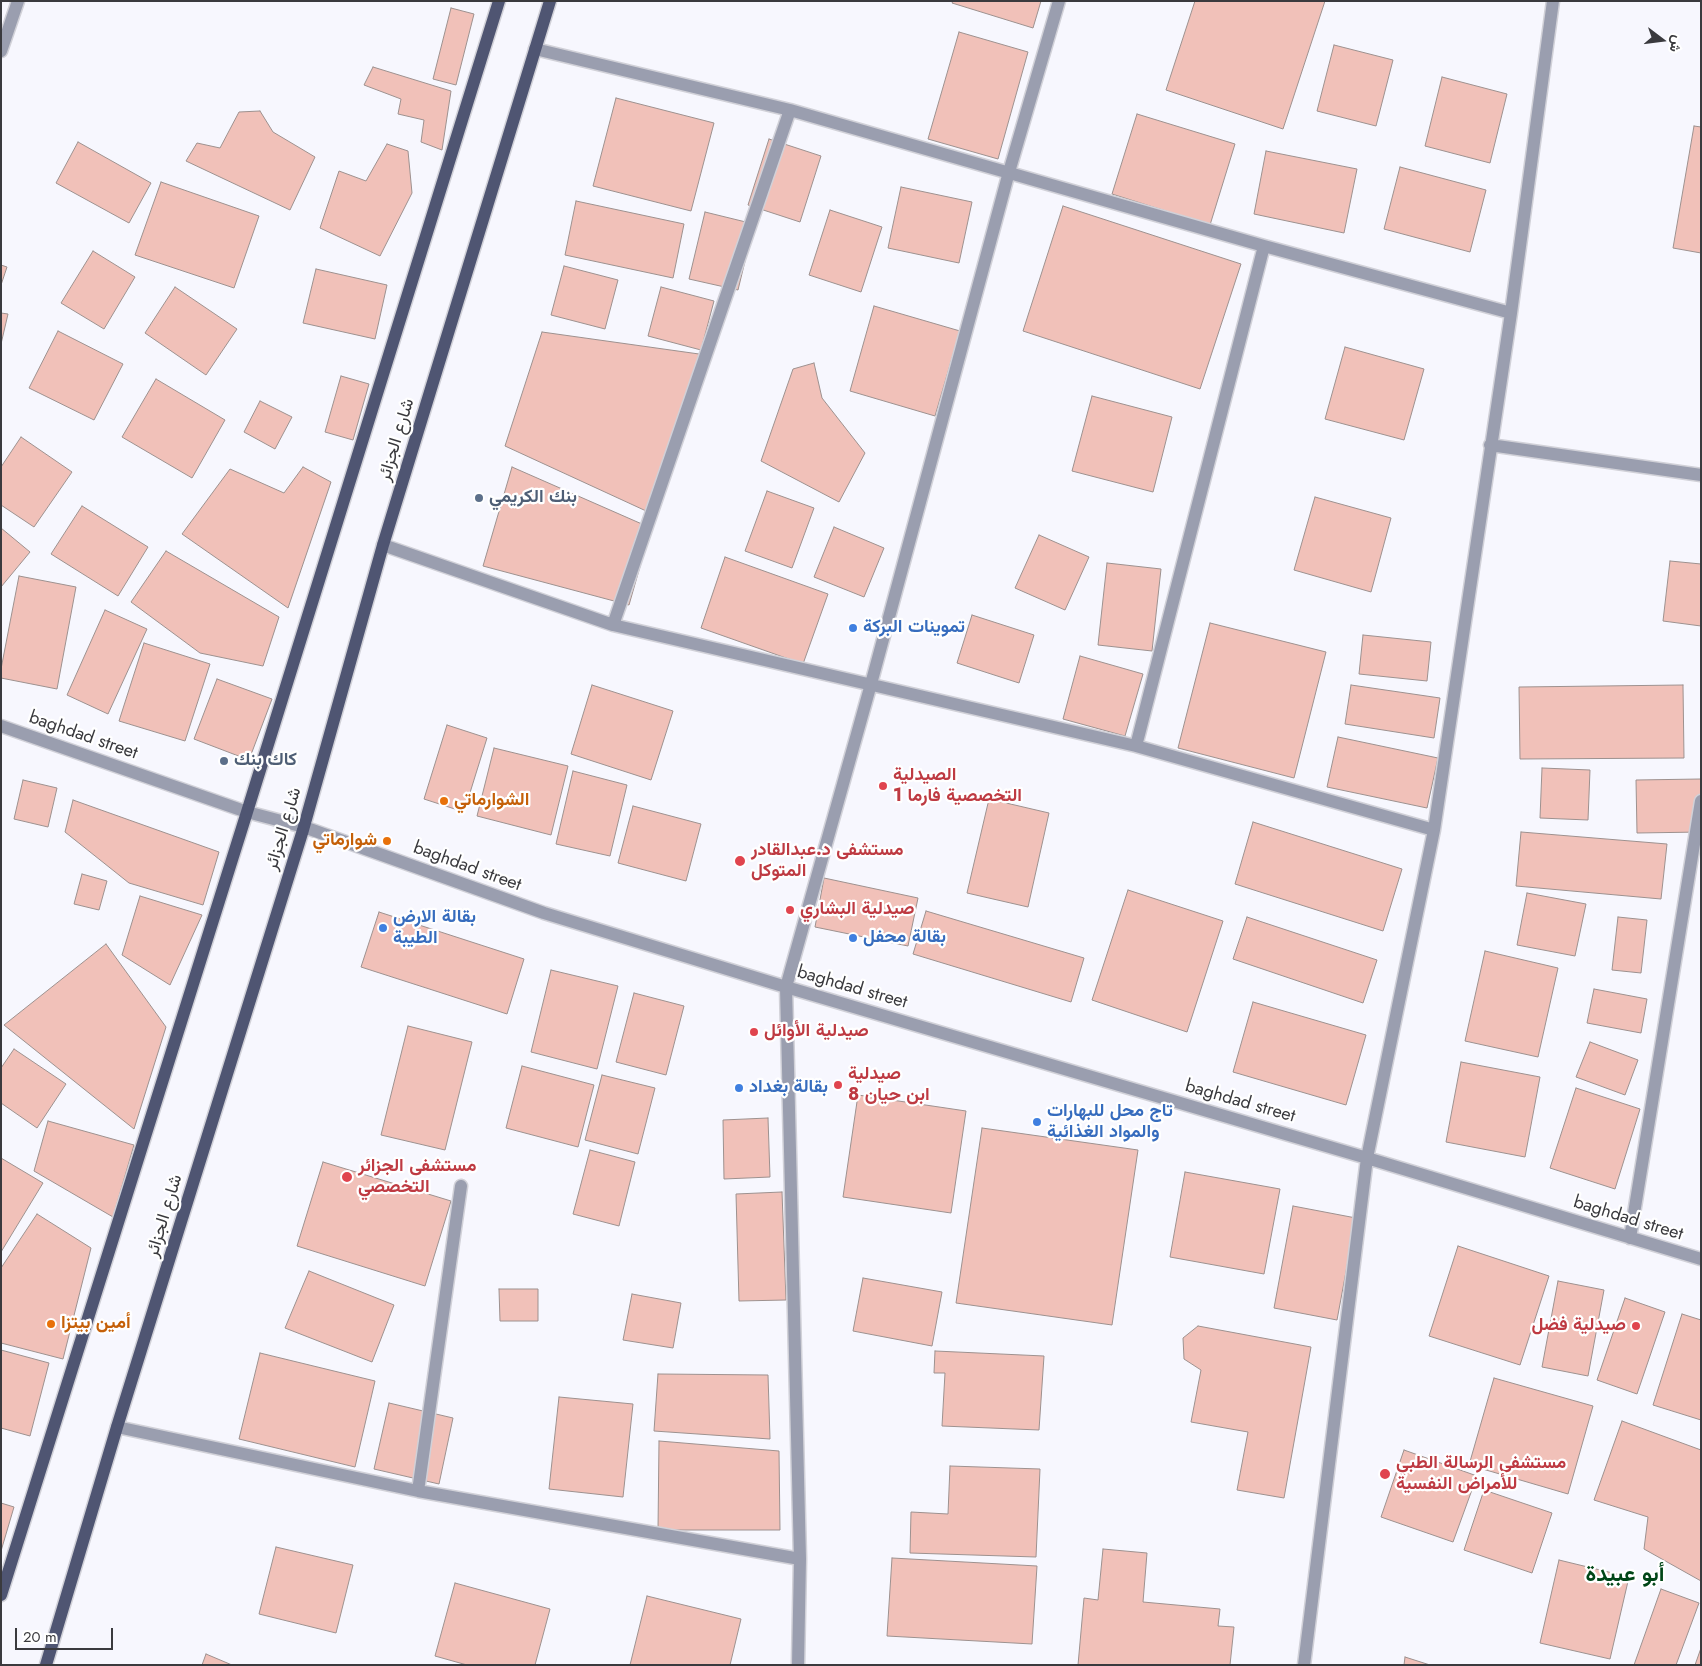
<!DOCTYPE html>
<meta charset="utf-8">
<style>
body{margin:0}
#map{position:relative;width:1702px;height:1666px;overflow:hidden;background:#f7f7fe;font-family:Jost,Vazirmatn,sans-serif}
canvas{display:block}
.frame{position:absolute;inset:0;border:2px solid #3a3a3e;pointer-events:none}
.north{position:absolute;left:1637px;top:15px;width:50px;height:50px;-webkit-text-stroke:4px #fff;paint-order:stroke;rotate:105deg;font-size:14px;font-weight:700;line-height:20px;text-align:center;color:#3a3a3e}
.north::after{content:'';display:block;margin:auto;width:18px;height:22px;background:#3a3a3e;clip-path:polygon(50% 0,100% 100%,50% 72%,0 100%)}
.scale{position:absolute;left:15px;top:1628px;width:98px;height:22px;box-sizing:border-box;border:2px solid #3a3a3e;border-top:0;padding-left:6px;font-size:15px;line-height:18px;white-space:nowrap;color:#3a3a3e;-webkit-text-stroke:4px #fff;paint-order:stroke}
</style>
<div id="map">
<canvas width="1702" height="1666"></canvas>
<div class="frame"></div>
<div class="north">ش</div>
<div class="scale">20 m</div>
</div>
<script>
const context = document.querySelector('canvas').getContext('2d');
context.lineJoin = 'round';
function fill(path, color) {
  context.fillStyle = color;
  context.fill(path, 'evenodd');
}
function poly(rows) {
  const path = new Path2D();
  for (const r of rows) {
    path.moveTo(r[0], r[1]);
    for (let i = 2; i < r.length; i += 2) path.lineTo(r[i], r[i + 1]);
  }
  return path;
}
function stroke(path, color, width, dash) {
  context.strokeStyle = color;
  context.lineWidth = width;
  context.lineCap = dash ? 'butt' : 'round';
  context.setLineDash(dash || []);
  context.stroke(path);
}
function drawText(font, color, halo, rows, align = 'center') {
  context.font = font + ' Jost,Vazirmatn,sans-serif';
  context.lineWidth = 4.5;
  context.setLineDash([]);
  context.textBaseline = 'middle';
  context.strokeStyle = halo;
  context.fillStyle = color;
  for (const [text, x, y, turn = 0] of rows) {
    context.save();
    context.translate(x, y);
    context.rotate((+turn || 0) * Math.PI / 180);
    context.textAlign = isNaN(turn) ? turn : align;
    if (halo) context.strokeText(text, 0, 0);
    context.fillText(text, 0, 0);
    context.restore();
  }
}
const building = poly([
 [953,1,1041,1,1033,28,952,3,953,1],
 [1195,1,1325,1,1283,129,1166,90,1195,1],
 [451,8,474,14,456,85,433,79,451,8],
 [959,32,1028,52,998,159,928,139,959,32],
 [1334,45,1393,60,1376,126,1317,111,1334,45],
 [373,67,451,91,442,150,421,142,424,120,398,114,401,99,364,85,373,67],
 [1442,77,1507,94,1490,163,1425,146,1442,77],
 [616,98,714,123,691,211,593,186,616,98],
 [260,111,273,132,315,157,290,210,186,161,197,143,220,148,239,112,260,111],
 [1137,114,1235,144,1210,225,1112,194,1137,114],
 [1694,126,1701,127,1701,253,1673,248,1694,126],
 [769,139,821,156,800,222,748,205,769,139],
 [78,142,151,183,129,223,56,183,78,142],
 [387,144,408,151,412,193,380,256,320,228,339,171,366,181,387,144],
 [1266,151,1357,169,1344,233,1254,214,1266,151],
 [1400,167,1486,190,1470,252,1384,229,1400,167],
 [161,182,259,216,234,288,135,255,161,182],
 [901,187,972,202,959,263,888,248,901,187],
 [576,201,684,224,673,278,565,255,576,201],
 [1063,206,1241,264,1200,389,1023,331,1063,206],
 [830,210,882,227,861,292,809,275,830,210],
 [705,212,754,224,738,290,689,279,705,212],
 [93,251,135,277,104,329,61,303,93,251],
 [1,265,7,267,1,285,1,265],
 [564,266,618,280,605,329,551,315,564,266],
 [316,269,387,285,375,339,303,323,316,269],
 [175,287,237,329,206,375,145,333,175,287],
 [661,287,714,301,701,350,648,336,661,287],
 [874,306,960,331,935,416,850,391,874,306],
 [1,313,8,314,1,344,1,313],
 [58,331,123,364,94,420,29,388,58,331],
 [542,332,699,354,657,516,505,446,542,332],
 [1345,347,1424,369,1404,440,1325,419,1345,347],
 [814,363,822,398,865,453,839,502,761,461,793,369,814,363],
 [341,376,369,384,353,440,325,432,341,376],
 [156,379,225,420,192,478,122,437,156,379],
 [1092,396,1172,417,1153,492,1072,471,1092,396],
 [260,401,292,417,275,449,244,432,260,401],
 [21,437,72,472,34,527,1,505,1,467,21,437],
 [303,467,331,482,288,608,182,534,230,469,284,493,303,467],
 [512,467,651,528,629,605,483,566,512,467],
 [767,491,814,508,792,568,745,551,767,491],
 [1315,497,1391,518,1371,592,1294,570,1315,497],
 [82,506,148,547,118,596,51,554,82,506],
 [834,527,884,548,864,597,814,577,834,527],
 [1,528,30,552,1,587,1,528],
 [1039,535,1089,557,1065,610,1015,588,1039,535],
 [166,551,279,617,263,666,200,653,131,602,166,551],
 [725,557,828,594,803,664,701,628,725,557],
 [1670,561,1701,564,1701,626,1663,621,1670,561],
 [1107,563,1161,569,1152,651,1098,645,1107,563],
 [19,576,76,587,57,689,1,678,1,669,19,576],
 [105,610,147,629,108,714,67,695,105,610],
 [972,615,1034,635,1019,683,957,663,972,615],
 [1210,623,1326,652,1294,778,1178,748,1210,623],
 [1363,635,1431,642,1427,681,1359,674,1363,635],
 [144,643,210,664,185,741,119,721,144,643],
 [1080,656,1143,674,1125,736,1063,719,1080,656],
 [217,679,272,699,249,760,194,739,217,679],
 [592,685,673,711,651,780,571,754,592,685],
 [1351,685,1440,698,1434,738,1345,724,1351,685],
 [1683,685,1684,758,1520,759,1519,687,1683,685],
 [447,725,487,738,464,812,424,799,447,725],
 [1338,737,1438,758,1427,808,1327,787,1338,737],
 [494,748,568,766,551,835,477,816,494,748],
 [1542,768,1590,770,1588,820,1540,818,1542,768],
 [573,771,627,785,610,856,556,844,573,771],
 [1701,779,1701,832,1637,833,1636,780,1701,779],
 [23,780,57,788,48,827,14,819,23,780],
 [989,799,1049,813,1028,907,967,893,989,799],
 [73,800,219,852,203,905,129,883,65,832,73,800],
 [633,806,701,824,686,881,618,863,633,806],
 [1253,822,1402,869,1383,931,1235,884,1253,822],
 [1521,832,1667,844,1661,899,1516,886,1521,832],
 [82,874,107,881,99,910,74,904,82,874],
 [824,878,918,898,908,946,815,927,824,878],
 [1128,890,1223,921,1187,1032,1092,1000,1128,890],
 [1527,893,1586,904,1575,956,1517,945,1527,893],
 [140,896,202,915,170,985,122,955,140,896],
 [926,911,1084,958,1071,1002,913,954,926,911],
 [379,912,524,959,507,1014,361,967,379,912],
 [1247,917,1377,960,1363,1003,1233,959,1247,917],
 [1618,917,1647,920,1641,973,1612,970,1618,917],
 [106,944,166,1027,134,1129,4,1025,106,944],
 [1485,951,1558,968,1538,1057,1465,1041,1485,951],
 [551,970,618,986,597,1069,531,1052,551,970],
 [1594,989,1647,999,1641,1033,1587,1023,1594,989],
 [634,993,684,1006,666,1075,616,1062,634,993],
 [1253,1002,1366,1035,1346,1105,1233,1072,1253,1002],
 [408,1026,472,1042,445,1150,381,1135,408,1026],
 [1590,1042,1638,1060,1625,1095,1576,1077,1590,1042],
 [14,1049,66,1084,37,1128,1,1103,1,1068,14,1049],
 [1461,1062,1540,1077,1525,1157,1446,1142,1461,1062],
 [522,1066,594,1085,578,1147,506,1128,522,1066],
 [602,1075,655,1088,638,1154,585,1140,602,1075],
 [1576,1088,1640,1109,1615,1189,1550,1168,1576,1088],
 [858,1095,966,1111,951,1213,843,1197,858,1095],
 [768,1118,770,1177,724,1179,723,1120,768,1118],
 [48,1121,134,1145,113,1217,34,1171,48,1121],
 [982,1128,1138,1150,1112,1325,956,1303,982,1128],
 [590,1150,635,1162,619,1226,573,1214,590,1150],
 [1,1158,43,1183,1,1252,1,1158],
 [323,1162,451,1201,425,1286,297,1246,323,1162],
 [1185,1172,1280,1189,1264,1274,1170,1257,1185,1172],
 [782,1192,786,1300,739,1301,736,1194,782,1192],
 [1293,1206,1356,1218,1337,1320,1274,1308,1293,1206],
 [37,1214,91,1248,63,1359,1,1343,1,1268,37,1214],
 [1458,1246,1549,1276,1520,1365,1429,1336,1458,1246],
 [309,1271,394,1305,372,1362,285,1328,309,1271],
 [863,1278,942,1292,932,1346,853,1331,863,1278],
 [1558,1281,1604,1290,1588,1376,1542,1367,1558,1281],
 [499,1289,538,1289,538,1321,500,1321,499,1289],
 [632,1294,681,1303,673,1348,623,1340,632,1294],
 [1625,1298,1665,1312,1637,1394,1597,1380,1625,1298],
 [1682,1314,1701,1320,1701,1420,1653,1405,1682,1314],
 [1198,1326,1311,1347,1284,1498,1237,1490,1248,1432,1191,1422,1201,1370,1184,1359,1183,1338,1198,1326],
 [1,1350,49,1363,30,1436,1,1428,1,1350],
 [935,1351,1044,1356,1039,1430,942,1426,945,1373,934,1373,935,1351],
 [260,1353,375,1381,355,1467,239,1439,260,1353],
 [658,1374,768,1375,770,1439,654,1431,658,1374],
 [1494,1378,1593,1406,1568,1494,1469,1465,1494,1378],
 [559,1397,633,1404,623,1497,549,1489,559,1397],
 [389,1403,453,1418,439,1484,374,1469,389,1403],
 [1622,1421,1701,1450,1701,1581,1644,1549,1648,1517,1594,1500,1622,1421],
 [659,1441,779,1451,780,1530,658,1530,659,1441],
 [1404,1450,1477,1476,1453,1542,1381,1517,1404,1450],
 [950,1466,1040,1469,1036,1557,910,1553,911,1512,948,1514,950,1466],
 [1484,1490,1552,1513,1532,1573,1464,1550,1484,1490],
 [1,1503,14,1507,1,1551,1,1503],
 [276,1547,353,1565,336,1633,259,1614,276,1547],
 [1103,1549,1147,1553,1143,1602,1220,1609,1218,1626,1234,1627,1230,1665,1078,1665,1084,1598,1098,1600,1103,1549],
 [892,1558,1037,1566,1032,1644,887,1636,892,1558],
 [1559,1560,1629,1577,1610,1659,1540,1643,1559,1560],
 [455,1583,550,1609,535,1665,467,1665,435,1656,455,1583],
 [1661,1589,1699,1603,1676,1665,1634,1665,1661,1589],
 [647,1596,741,1619,730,1665,630,1665,647,1596],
 [1701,1648,1701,1665,1695,1665,1701,1648],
 [206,1654,232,1665,202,1665,206,1654],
 [1405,1657,1430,1665,1404,1665,1405,1657]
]);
const minor = poly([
 [535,49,790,110,1264,246,1511,313],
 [1,51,18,1],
 [1490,445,1701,475],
 [383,545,613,625,1136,746,1434,830],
 [613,625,790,110],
 [1,726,247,812,304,827,544,913,786,987,1367,1158,1701,1259],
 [1136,746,1264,246],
 [1630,1238,1701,801],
 [117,1427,418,1491,800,1559],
 [418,1491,461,1186],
 [798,1665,800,1559,786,987,871,684,1009,172,1059,1],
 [1304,1665,1367,1158,1434,830,1511,313,1553,1]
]);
const major = poly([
 [1,1595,247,812,499,1],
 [46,1665,117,1427,303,830,383,545,550,1]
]);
const markers = [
 [479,498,5,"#5c6f8a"],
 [853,628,5,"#3f7fe0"],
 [224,761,5,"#5c6f8a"],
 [883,786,5,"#e0444e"],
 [444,801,5,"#e8710a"],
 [387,841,5,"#e8710a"],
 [740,861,6,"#e0444e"],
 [790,910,5,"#e0444e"],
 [383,928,5,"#3f7fe0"],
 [853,938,5,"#3f7fe0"],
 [754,1032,5,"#e0444e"],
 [838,1085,5,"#e0444e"],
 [739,1088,5,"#3f7fe0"],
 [1037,1122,5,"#3f7fe0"],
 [347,1177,6,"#e0444e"],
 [51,1324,5,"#e8710a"],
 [1636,1326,5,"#e0444e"],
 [1385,1474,6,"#e0444e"]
];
const streetNames = [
 ["شارع الجزائر",397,440,-73],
 ["baghdad street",83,736,19],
 ["شارع الجزائر",284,829,-73],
 ["baghdad street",467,867,20],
 ["baghdad street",852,988,16],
 ["baghdad street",1240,1102,16],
 ["شارع الجزائر",165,1216,-73],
 ["baghdad street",1628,1219,17]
];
const serviceNames = [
 ["بنك الكريمي",489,498],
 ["كاك بنك",234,761]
];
const shopNames = [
 ["تموينات البركة",863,628],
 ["بقالة الارض",393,918],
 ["الطيبة",393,939],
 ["بقالة محفل",863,938],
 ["بقالة بغداد",749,1088],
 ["تاج محل للبهارات",1047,1112],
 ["والمواد الغذائية",1047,1133]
];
const healthNames = [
 ["الصيدلية",893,776],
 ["التخصصية فارما 1",893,797],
 ["مستشفى د.عبدالقادر",751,851],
 ["المتوكل",751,872],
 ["صيدلية البشاري",800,910],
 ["صيدلية الأوائل",764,1032],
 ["صيدلية",848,1075],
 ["ابن حيان 8",848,1096],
 ["مستشفى الجزائر",358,1167],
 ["التخصصي",358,1188],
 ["صيدلية فضل",1626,1326,"right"],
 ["مستشفى الرسالة الطبي",1396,1464],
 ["للأمراض النفسية",1396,1485]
];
const foodNames = [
 ["الشوارماتي",454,801],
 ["شوارماتي",377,841,"right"],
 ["أمين بيتزا",61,1324]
];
const districtNames = [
 ["أبو عبيدة",1625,1576]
];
fill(building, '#f1c1b9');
stroke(building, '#9d918f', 1);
stroke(minor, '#d1d1d8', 15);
stroke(major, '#d1d1d8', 15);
stroke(minor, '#9a9eaf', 12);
stroke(major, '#4f5572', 12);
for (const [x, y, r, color] of markers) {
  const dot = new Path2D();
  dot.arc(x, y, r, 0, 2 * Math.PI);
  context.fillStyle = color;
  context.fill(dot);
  stroke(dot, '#fff', 2);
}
drawText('18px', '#3a3a3e', '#fff', streetNames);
drawText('bold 18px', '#4e5e75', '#fff', serviceNames, 'left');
drawText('bold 18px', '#366cbe', '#fff', shopNames, 'left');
drawText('bold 18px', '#be3a42', '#fff', healthNames, 'left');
drawText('bold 18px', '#c56008', '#fff', foodNames, 'left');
drawText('bold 22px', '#004617', '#fff', districtNames);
</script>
